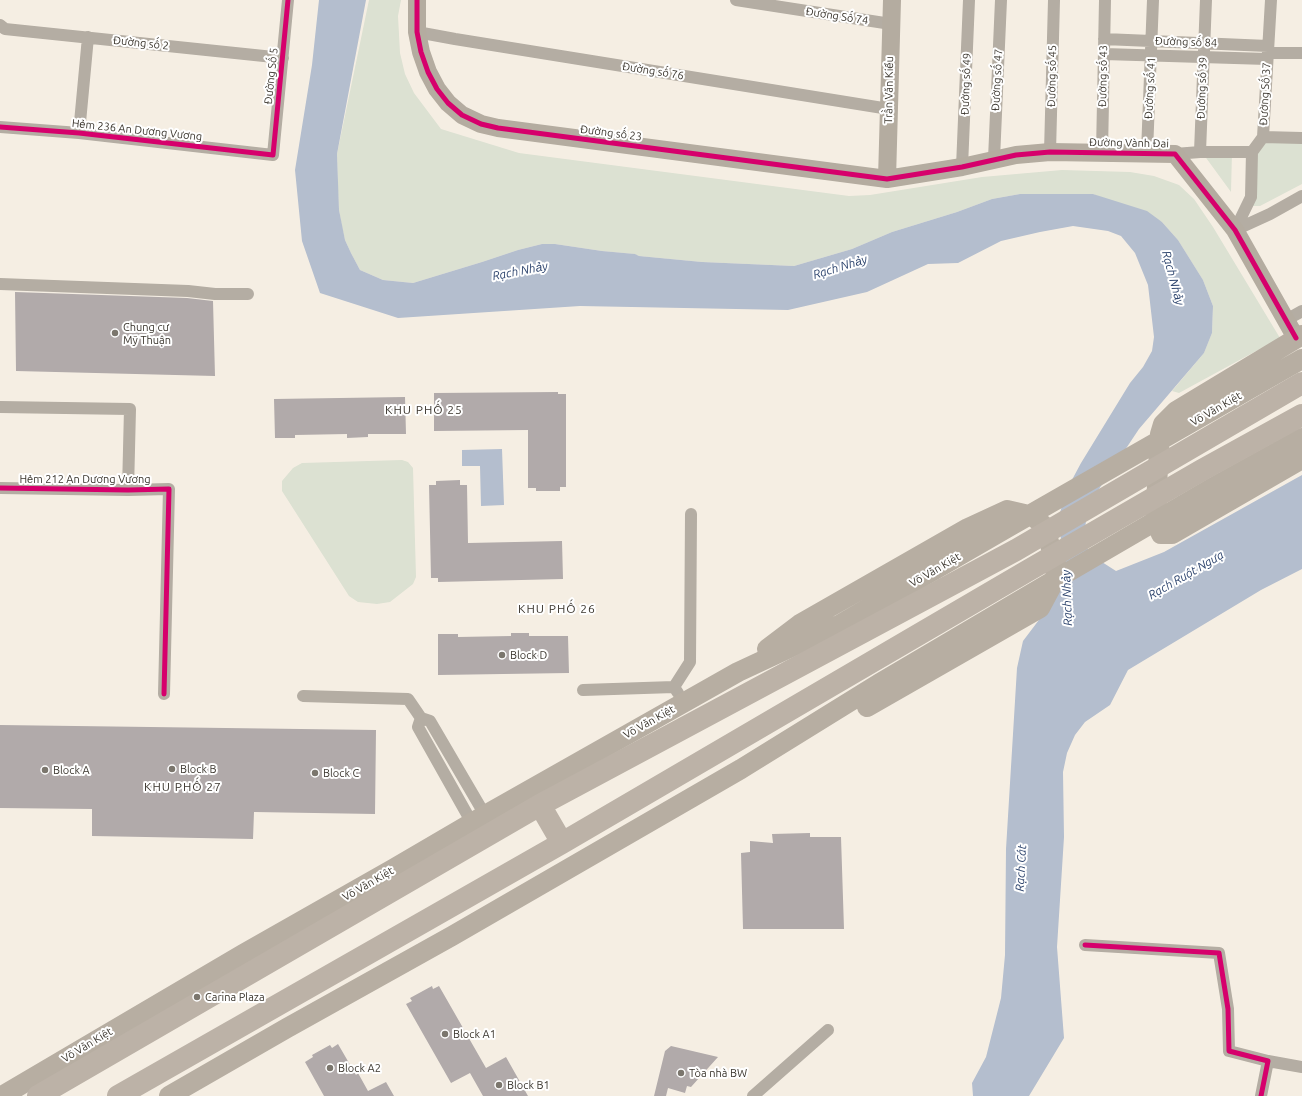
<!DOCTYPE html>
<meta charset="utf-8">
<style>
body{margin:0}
canvas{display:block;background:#f5eee3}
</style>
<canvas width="1302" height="1096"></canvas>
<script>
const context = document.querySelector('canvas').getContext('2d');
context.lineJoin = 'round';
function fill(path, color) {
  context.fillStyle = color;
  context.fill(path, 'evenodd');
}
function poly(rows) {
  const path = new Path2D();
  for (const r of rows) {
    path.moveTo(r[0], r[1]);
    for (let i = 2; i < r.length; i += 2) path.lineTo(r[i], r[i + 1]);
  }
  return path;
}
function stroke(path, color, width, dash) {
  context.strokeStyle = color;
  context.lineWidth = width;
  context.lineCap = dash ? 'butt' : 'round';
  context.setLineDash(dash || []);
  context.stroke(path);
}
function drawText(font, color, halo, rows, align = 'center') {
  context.font = font + ' Ubuntu,sans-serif';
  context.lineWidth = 4;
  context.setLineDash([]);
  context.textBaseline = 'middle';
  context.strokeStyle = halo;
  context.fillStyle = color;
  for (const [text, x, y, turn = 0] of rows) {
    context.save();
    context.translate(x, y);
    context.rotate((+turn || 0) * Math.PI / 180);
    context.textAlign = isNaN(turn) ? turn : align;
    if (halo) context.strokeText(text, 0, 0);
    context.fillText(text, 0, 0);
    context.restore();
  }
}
const green = poly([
 [369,0,401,0,398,16,400,53,405,74,414,93,441,129,519,153,849,196,870,195,982,177,1062,170,1130,172,1154,176,1179,185,1194,199,1213,227,1280,338,1179,393,1172,391,1204,353,1212,333,1213,306,1203,280,1178,240,1162,222,1093,194,1020,194,992,199,957,212,892,232,852,249,794,266,702,262,639,256,634,254,602,251,555,244,542,244,518,250,482,262,413,283,383,280,360,270,351,253,345,240,342,227,339,210,338,191,337,154],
 [1302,140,1302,184,1260,206,1253,206,1255,151,1261,142],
 [1201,151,1232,152,1231,192],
 [402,460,408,462,413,468,416,577,413,584,390,602,377,604,358,602,349,596,282,491,282,481,293,468,302,463]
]);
const water = poly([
 [319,0,366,0,337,154,339,210,345,240,351,253,360,270,383,280,413,283,482,262,518,250,542,244,555,244,602,251,635,254,639,256,702,262,794,266,852,249,892,232,957,212,992,199,1020,194,1093,194,1147,211,1162,222,1178,240,1203,280,1213,306,1212,333,1204,353,1139,429,1097,492,1087,513,1085,529,1085,544,1091,555,1116,571,1164,552,1302,475,1302,569,1261,590,1128,670,1110,705,1085,722,1075,735,1067,753,1063,772,1064,837,1057,947,1064,1038,1029,1096,973,1096,972,1083,986,1057,1001,998,1005,955,1006,849,1017,668,1023,641,1051,604,1062,577,1060,513,1066,491,1081,463,1130,383,1143,367,1152,351,1154,337,1148,285,1135,253,1121,236,1108,231,1073,226,1040,232,1001,241,958,263,928,264,867,292,788,310,580,306,398,318,320,293,302,241,295,170,312,65],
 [502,449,504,505,481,506,480,466,462,466,462,450]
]);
const building = poly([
 [15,292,187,298,213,301,215,376,16,371],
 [558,392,558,394,566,394,566,487,560,487,560,491,536,491,536,488,528,488,528,430,434,431,434,393],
 [405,397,406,434,368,434,368,437,347,438,347,434,295,435,295,438,275,438,274,399],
 [460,480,460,485,467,485,468,543,562,541,563,579,438,582,438,578,431,578,429,485,436,485,436,481],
 [511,633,529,633,529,636,568,636,569,673,438,675,438,634,458,634,458,637,511,636],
 [0,725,376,730,375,814,254,812,253,839,92,836,92,809,0,808],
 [810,833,810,837,841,837,844,929,743,929,741,853,750,852,750,841,773,843,772,834],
 [432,986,433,989,439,986,486,1068,506,1057,528,1096,483,1096,470,1073,451,1083,406,1004,412,1001,410,998],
 [338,1044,356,1075,358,1073,368,1091,386,1082,394,1096,324,1096,305,1062,313,1057,312,1055,330,1045,332,1048],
 [671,1046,718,1057,691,1087,687,1086,685,1093,668,1088,666,1096,654,1096,665,1051]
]);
const street = poly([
 [736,0,891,24],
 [0,25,5,29,283,58],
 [417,32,455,39,889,109],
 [1104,39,1268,46],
 [1268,53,1302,53],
 [1104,54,1267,59],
 [0,127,79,133,273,155,288,0],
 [79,133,88,37],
 [1263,137,1302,138],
 [1050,152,1054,0],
 [1102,152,1105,0],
 [1147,152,1153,0],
 [1200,152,1206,0],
 [1175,154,1200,152,1252,152],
 [994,159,1001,0],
 [962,167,969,0],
 [1235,230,1251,197,1252,152,1263,137,1271,0],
 [1235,230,1270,214,1302,196],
 [0,284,188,291,215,294,248,294],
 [1286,320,1302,311],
 [0,407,130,409,128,490],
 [0,488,128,490,169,489,164,694],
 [674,687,690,662,691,514],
 [583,690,674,687,678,693],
 [303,696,408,699,421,718],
 [472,823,418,727,421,718,430,721,485,815],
 [1085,945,1219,953,1228,1009,1229,1051,1268,1061,1261,1096],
 [1268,1061,1302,1067],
 [753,1096,828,1030]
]);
const secondary = poly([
 [417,0,417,32,421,52,428,72,437,89,448,103,462,115,481,124,498,128,887,179,962,167,1016,155,1050,152,1175,154,1235,230,1296,338],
 [887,179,892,0]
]);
const primary = poly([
 [1302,335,1176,411,1163,424,1160,434,1155,520,1161,534,1172,534,1302,459],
 [767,649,800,624,968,528,1007,510,1033,516,1044,526,1056,564,1055,580,1040,608,867,707],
 [2,1096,243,954,393,869,485,815,738,672,841,624,1005,529,1302,359],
 [169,1096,287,1028,452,936,741,769,880,683,1046,585,1212,488,1302,438]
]);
const highway = poly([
 [540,805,562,843],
 [38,1096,540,805,1016,550,1302,383],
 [118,1096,562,843,1029,570,1202,470,1302,415]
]);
const cycleway = poly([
 [417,0,417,32,421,52,428,72,437,89,448,103,462,115,481,124,498,128,887,179,962,167,1016,155,1050,152,1175,154,1235,230,1296,338],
 [0,127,79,133,273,155,288,0],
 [0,488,128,490,169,489,164,694],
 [1085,945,1219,953,1228,1009,1229,1051,1268,1061,1261,1096]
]);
const markers = [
 [115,333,4,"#7b766d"],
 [502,655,4,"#7b766d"],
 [172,769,4,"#7b766d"],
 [45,770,4,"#7b766d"],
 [315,773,4,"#7b766d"],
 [197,997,4,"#7b766d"],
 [445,1034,4,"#7b766d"],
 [330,1068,4,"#7b766d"],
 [681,1073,4,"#7b766d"],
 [499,1085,4,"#7b766d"]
];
const streetNames = [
 ["Đường Số 74",837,16,9],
 ["Đường số 84",1186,42,2],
 ["Đường số 2",141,43,6],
 ["Đường số 76",653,71,9],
 ["Đường Số 5",271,76,-84],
 ["Đường số 45",1052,76,-89],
 ["Đường số 43",1103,76,-89],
 ["Đường số 47",997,80,-87],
 ["Đường số 49",966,84,-88],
 ["Đường số 41",1150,88,-87],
 ["Đường số 39",1202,88,-88],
 ["Trần Văn Kiểu",889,90,-89],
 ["Đường Số 37",1265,94,-87],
 ["Hẻm 236 An Dương Vương",137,130,6],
 ["Đường số 23",611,133,7],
 ["Đường Vành Đai",1129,143,1],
 ["Võ Văn Kiệt",1216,409,-30],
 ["Hẻm 212 An Dương Vương",85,479],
 ["Võ Văn Kiệt",935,570,-30],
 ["Võ Văn Kiệt",649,722,-29],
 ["Võ Văn Kiệt",368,884,-30],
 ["Võ Văn Kiệt",87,1045,-31]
];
const poiNames = [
 ["Chung cư",123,327],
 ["Mỹ Thuận",123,340],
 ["Block D",510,655],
 ["Block B",180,769],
 ["Block A",53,770],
 ["Block C",323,773],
 ["Carina Plaza",205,997],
 ["Block A1",453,1034],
 ["Block A2",338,1068],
 ["Tòa nhà BW",689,1073],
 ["Block B1",507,1085]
];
const waterNames = [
 ["Rạch Nhảy",840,267,-17],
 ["Rạch Nhảy",520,271,-11],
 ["Rạch Nhảy",1173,278,75],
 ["Rạch Ruột Ngựa",1186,575,-30],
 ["Rạch Nhảy",1067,598,-92],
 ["Rạch Cát",1021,868,-87]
];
const neighbourhoodNames = [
 ["KHU PHỐ 25",424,410],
 ["KHU PHỐ 26",557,609],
 ["KHU PHỐ 27",183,787]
];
fill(green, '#dce1d2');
fill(water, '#b4bece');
fill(building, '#b1aaaa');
stroke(street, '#b4ada3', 12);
stroke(secondary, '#b4aca0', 18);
stroke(primary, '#b7aea2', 20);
stroke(highway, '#bcb2a7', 22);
stroke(cycleway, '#d6006c', 5);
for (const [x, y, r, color] of markers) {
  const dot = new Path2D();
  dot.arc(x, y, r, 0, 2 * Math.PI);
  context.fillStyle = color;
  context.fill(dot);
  stroke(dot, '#fff', 1.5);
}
drawText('11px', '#3a352d', '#fff', streetNames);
drawText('11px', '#3a352d', '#fff', poiNames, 'left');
drawText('italic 12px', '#2e456e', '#fff', waterNames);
context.letterSpacing = '1px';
drawText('12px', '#3a352d', '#fff', neighbourhoodNames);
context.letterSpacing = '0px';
</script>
